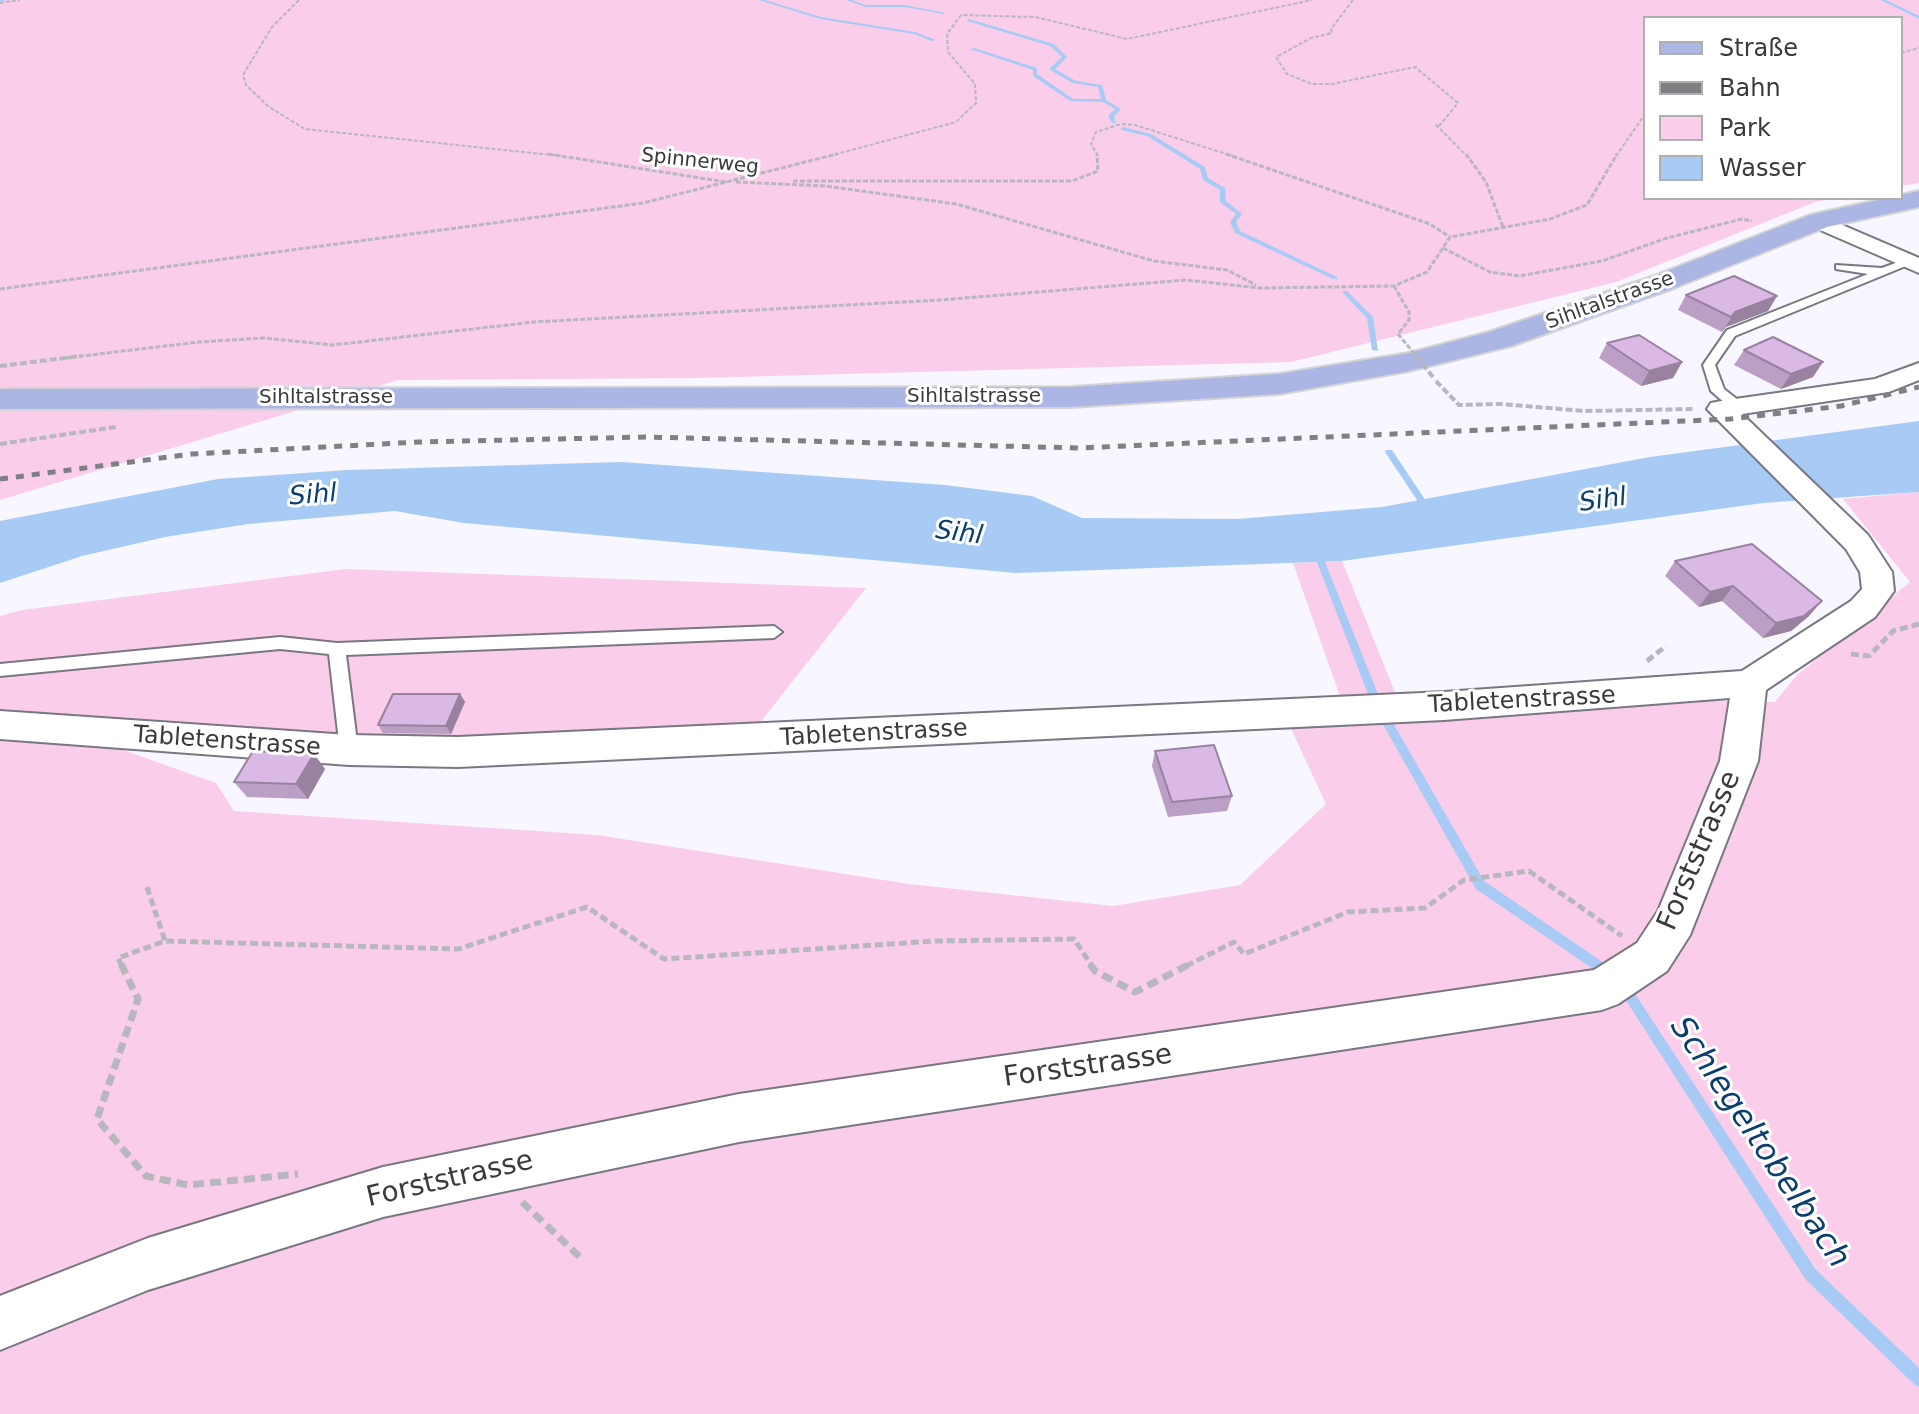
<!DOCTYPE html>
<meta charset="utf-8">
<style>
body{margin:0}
#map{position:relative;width:1919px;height:1414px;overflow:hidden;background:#f8f6fe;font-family:"DejaVu Sans",sans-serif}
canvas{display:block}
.legend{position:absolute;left:1643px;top:16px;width:260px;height:184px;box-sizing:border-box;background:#fff;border:2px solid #b0b0b2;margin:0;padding:10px 14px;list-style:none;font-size:24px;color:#3a3a3e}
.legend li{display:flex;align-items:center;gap:16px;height:40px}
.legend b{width:40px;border:2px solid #b0b0b2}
</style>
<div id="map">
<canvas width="1919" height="1414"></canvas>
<ul class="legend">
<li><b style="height:10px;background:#acb6e5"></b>Straße</li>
<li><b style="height:10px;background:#7f7f84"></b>Bahn</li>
<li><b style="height:22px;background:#facdea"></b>Park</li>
<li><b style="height:22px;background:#a7cbf4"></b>Wasser</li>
</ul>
</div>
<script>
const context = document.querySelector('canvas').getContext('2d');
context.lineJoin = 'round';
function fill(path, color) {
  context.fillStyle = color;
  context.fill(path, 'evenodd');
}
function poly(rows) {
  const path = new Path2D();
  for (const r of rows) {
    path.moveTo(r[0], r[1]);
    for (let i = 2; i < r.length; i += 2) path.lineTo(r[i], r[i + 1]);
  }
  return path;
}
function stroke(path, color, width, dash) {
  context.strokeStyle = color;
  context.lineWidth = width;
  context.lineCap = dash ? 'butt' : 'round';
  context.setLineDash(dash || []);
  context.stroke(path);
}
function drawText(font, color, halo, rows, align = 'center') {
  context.font = font + ' "DejaVu Sans",sans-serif';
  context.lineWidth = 6;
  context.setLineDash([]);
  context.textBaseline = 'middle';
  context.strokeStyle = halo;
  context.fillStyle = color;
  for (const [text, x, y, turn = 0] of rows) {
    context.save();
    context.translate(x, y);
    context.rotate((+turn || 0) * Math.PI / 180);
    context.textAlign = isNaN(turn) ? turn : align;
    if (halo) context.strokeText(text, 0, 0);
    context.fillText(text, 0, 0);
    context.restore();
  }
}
const green = poly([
 [0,0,1919,0,1919,183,1901,186,1901,18,1645,18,1645,198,1836,198,1815,202,1616,282,1291,362,697,378,398,380,0,500],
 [1919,492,1919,1414,0,1414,0,740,109,745,216,783,234,811,597,835,909,884,1113,906,1240,885,1326,804,1286,718,1347,716,1293,563,1342,561,1405,717,1708,701,1775,702,1797,675,1910,582,1843,499],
 [346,569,866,588,751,734,456,747,0,723,0,616,22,610]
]);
const water = poly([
 [1919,421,1919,492,1763,503,1342,561,1016,573,464,523,395,511,248,524,165,537,82,556,0,583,0,521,218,479,348,470,621,462,945,485,1032,496,1082,518,1238,519,1382,507,1650,457]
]);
const stream = poly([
 [0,0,6,0,0,2,0,0],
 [759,0,765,0,821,17,915,32,936,40,932,41,914,34,820,19,759,0],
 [846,0,852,0,866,5,904,5,946,13,944,14,904,7,866,7,846,0],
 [1881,0,1886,0,1919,16,1919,19,1881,0],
 [969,19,1054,44,1067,57,1055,69,1076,81,1102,85,1106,100,1121,109,1114,116,1116,123,1112,123,1108,116,1115,109,1103,102,1070,101,1033,76,1033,70,970,49,974,48,1037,68,1037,74,1073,99,1101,99,1098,87,1073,83,1050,70,1050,68,1062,57,1050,46,967,21,969,19],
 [1123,127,1151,134,1205,167,1208,178,1225,188,1226,201,1242,214,1236,222,1240,231,1337,277,1337,279,1333,279,1235,233,1230,222,1236,214,1220,202,1220,190,1203,180,1200,169,1147,136,1121,130,1121,128,1123,127],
 [1343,291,1347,291,1373,317,1378,351,1372,350,1367,318,1343,293,1343,291],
 [1386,450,1392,450,1432,510,1431,512,1425,512,1385,452,1386,450],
 [1317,549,1321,552,1380,699,1379,702,1375,703,1370,699,1313,552,1317,549],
 [1385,715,1389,716,1484,881,1604,963,1606,967,1604,971,1600,973,1596,971,1476,889,1380,719,1381,716,1385,715],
 [1631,992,1635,994,1816,1270,1919,1368,1919,1387,1914,1384,1806,1280,1627,1002,1625,998,1627,994,1631,992]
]);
const pathFar4 = poly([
 [299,0,272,27,243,75,246,85,269,107,305,129,561,156],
 [1353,0,1331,29,1332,33,1311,38,1276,57,1287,74,1312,84,1332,84,1415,67,1458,103,1440,125,1436,125,1467,156],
 [0,3,20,0],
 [1901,53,1919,48],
 [829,156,956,122,976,103,975,84,948,52,947,34,961,15,1035,17,1127,39,1312,0],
 [1098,156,1091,144,1096,132,1121,124,1135,125,1233,156],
 [1616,156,1645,114]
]);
const pathFar3 = poly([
 [548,154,726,182],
 [1226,154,1430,224,1450,237],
 [1466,154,1486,182,1503,227],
 [793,181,1072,181,1098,171,1097,154],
 [736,182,825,186,956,204,1154,261,1227,270,1256,285],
 [1443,248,1490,272,1519,276,1602,261,1667,238,1742,219,1752,221],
 [1394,286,1409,312,1409,320,1398,334],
 [0,289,643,203,837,154],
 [65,358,199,342,264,338,333,345,534,322,940,300,1186,280,1260,288,1394,286,1427,272,1450,237,1550,219,1587,205,1617,154]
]);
const pathFar2 = poly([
 [0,366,81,356],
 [1436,381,1459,405,1500,404,1585,411,1695,409],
 [0,444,116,427]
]);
const pathFar1 = poly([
 [1851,654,1869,656,1893,631,1919,624],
 [1647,661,1666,646],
 [147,887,165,941],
 [122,966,118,958,165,941,458,949,587,907,664,959,935,941,1074,939,1092,966],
 [1186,966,1234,942,1244,954,1348,912,1425,908,1464,880,1529,871,1622,936]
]);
const path = poly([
 [121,964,138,999,97,1119,146,1176,188,1185,298,1174],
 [1090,964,1095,971,1135,992,1190,964],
 [522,1202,583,1260]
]);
const service = poly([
 [1909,258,1915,261,1913,263,1735,336,1715,365,1724,389,1743,404,1743,410,1733,410,1711,391,1703,365,1727,330,1868,274,1836,269,1836,265,1882,268,1909,258],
 [774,626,782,632,774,638,346,655,358,750,356,755,349,757,342,755,340,750,329,654,280,649,0,676,0,664,280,637,337,643,774,626]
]);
const minor = poly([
 [1819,215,1919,258,1919,273,1811,226,1808,221,1811,216,1819,215],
 [1919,363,1919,380,1889,392,1742,414,1868,535,1892,572,1894,591,1875,617,1766,690,1758,761,1690,935,1667,971,1618,1004,1602,1010,739,1142,383,1217,148,1290,0,1350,0,1296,148,1238,383,1167,739,1094,1594,970,1637,943,1658,911,1720,761,1730,698,1444,720,458,767,349,765,0,739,0,711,349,735,458,737,1444,692,1742,671,1851,601,1862,589,1860,572,1846,549,1707,409,1711,403,1721,401,1875,379,1919,363]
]);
const primary = poly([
 [1919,191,1919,207,1827,227,1674,288,1511,346,1409,371,1279,394,1071,407,0,409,0,389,1071,387,1279,374,1409,353,1489,332,1654,276,1810,215,1919,191]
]);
const rail = poly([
 [0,479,192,454,419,442,646,437,1079,448,1730,419,1841,406,1919,387]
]);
const pathBridgeFar1 = poly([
 [1398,334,1418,358]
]);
const pathBridge = poly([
 [1416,356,1433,377]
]);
const wall = poly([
 [1686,295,1777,296,1768,311,1726,327,1722,332,1678,310],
 [1607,343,1682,362,1673,378,1641,386,1599,358],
 [1744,350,1813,377,1781,389,1734,365],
 [1675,561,1809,616,1791,631,1763,638,1722,601,1699,607,1665,576],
 [460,694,465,702,451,734,383,733,378,725],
 [1155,751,1232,796,1227,811,1168,817,1152,766],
 [314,754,325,769,308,799,247,797,234,782]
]);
const shadedWall = poly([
 [1777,296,1768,311,1726,327,1722,332,1735,312],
 [1682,362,1673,378,1641,386,1649,371],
 [1823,362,1813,377,1781,389,1791,374],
 [1733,586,1722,601,1699,607,1710,592],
 [1822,601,1809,616,1791,631,1763,638,1776,623],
 [460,694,465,702,451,734,446,726],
 [314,754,325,769,308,799,296,784]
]);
const building = poly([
 [1734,276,1777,296,1735,312,1731,317,1686,295,1734,276],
 [1639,335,1682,362,1649,371,1607,343,1639,335],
 [1773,337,1823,362,1791,374,1744,350,1773,337],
 [1752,544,1822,601,1804,616,1776,623,1733,586,1710,592,1675,561,1752,544],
 [393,694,460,694,446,726,378,725,393,694],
 [1214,745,1232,796,1172,802,1155,751,1214,745],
 [253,751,314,754,296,784,234,782,253,751]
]);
const farStreetnames = [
 ["Spinnerweg",700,162,6],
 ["Sihltalstrasse",1610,301,-20],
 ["Sihltalstrasse",974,397],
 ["Sihltalstrasse",326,398]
];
const streetNames = [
 ["Tabletenstrasse",1522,701,-3],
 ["Tabletenstrasse",874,734,-3],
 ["Tabletenstrasse",227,742,4]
];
const waterNames = [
 ["Sihl",313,496,-4],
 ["Sihl",1603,501,-8],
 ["Sihl",959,534,7]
];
const nearStreetnames = [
 ["Forststrasse",1700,851,-67],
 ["Forststrasse",1088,1067,-8],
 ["Forststrasse",450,1180,-13]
];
const nearWaternames = [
 ["Schlegeltobelbach",1759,1143,56]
];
fill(green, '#facdea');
fill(water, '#a7cbf4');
fill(stream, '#a7cbf4');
stroke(service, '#797781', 4);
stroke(minor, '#797781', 4);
stroke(primary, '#d4d4d5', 4);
stroke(pathFar4, '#b9b7be', 2, [4, 2]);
stroke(pathFar3, '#b9b7be', 3, [5, 2]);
stroke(pathFar2, '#b9b7be', 4, [7, 3]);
stroke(pathFar1, '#b9b7be', 5, [8, 4]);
stroke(path, '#b9b7be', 7, [11, 6]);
fill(service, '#fff');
fill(minor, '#fff');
fill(primary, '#acb6e5');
stroke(rail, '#7f7f84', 5, [8, 8]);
stroke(pathBridgeFar1, '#b9b7be', 3, [5, 2]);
stroke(pathBridge, '#b9b7be', 4, [7, 3]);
fill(wall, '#bb9fc5');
fill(shadedWall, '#9982a0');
fill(building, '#dab9e5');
stroke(building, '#9982a0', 2);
drawText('20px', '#3a3a3e', '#fff', farStreetnames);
drawText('24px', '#3a3a3e', '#fff', streetNames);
drawText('italic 26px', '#093e6f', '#fff', waterNames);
drawText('28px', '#3a3a3e', '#fff', nearStreetnames);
drawText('italic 32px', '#093e6f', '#fff', nearWaternames);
</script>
